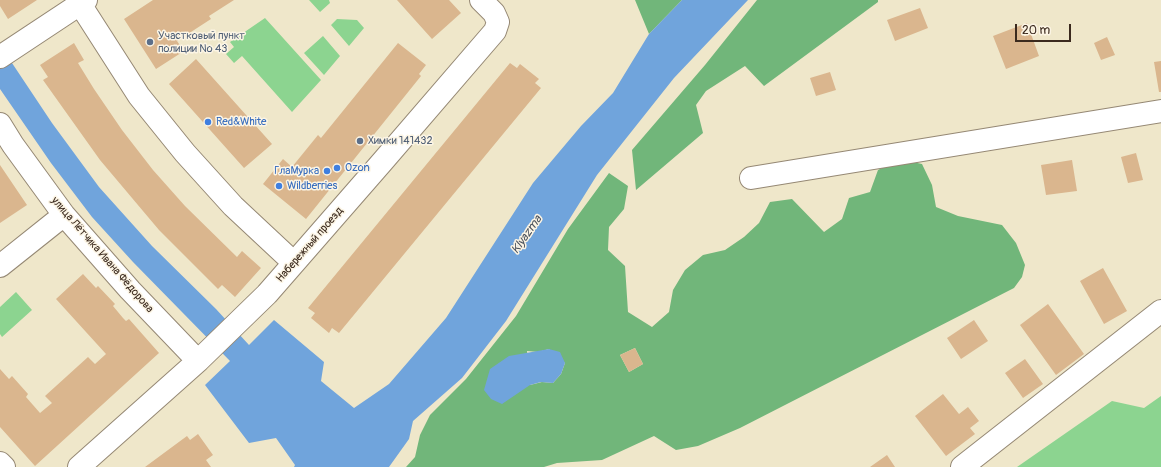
<!DOCTYPE html>
<meta charset="utf-8">
<style>
body{margin:0}
#map{position:relative;width:1161px;height:467px;overflow:hidden;background:#efe7ca;font-family:Pangolin,sans-serif}
canvas{display:block}
.scale{position:absolute;left:1015px;top:24px;width:56px;height:18px;box-sizing:border-box;border:2px solid #3b2a1e;border-top:0;padding-left:5px;font-size:12px;line-height:14px;white-space:nowrap;color:#3b2a1e;-webkit-text-stroke:3px #fcf5e5;paint-order:stroke}
</style>
<div id="map">
<canvas width="1161" height="467"></canvas>
<div class="scale">20 m</div>
</div>
<script>
const context = document.querySelector('canvas').getContext('2d');
context.lineJoin = 'round';
function fill(path, color) {
  context.fillStyle = color;
  context.fill(path, 'evenodd');
}
function poly(rows) {
  const path = new Path2D();
  for (const r of rows) {
    path.moveTo(r[0], r[1]);
    for (let i = 2; i < r.length; i += 2) path.lineTo(r[i], r[i + 1]);
  }
  return path;
}
function stroke(path, color, width, dash) {
  context.strokeStyle = color;
  context.lineWidth = width;
  context.lineCap = dash ? 'butt' : 'round';
  context.setLineDash(dash || []);
  context.stroke(path);
}
function drawText(font, color, halo, rows, align = 'center') {
  context.font = font + ' Pangolin,sans-serif';
  context.lineWidth = 3;
  context.setLineDash([]);
  context.textBaseline = 'middle';
  context.strokeStyle = halo;
  context.fillStyle = color;
  for (const [text, x, y, turn = 0] of rows) {
    context.save();
    context.translate(x, y);
    context.rotate((+turn || 0) * Math.PI / 180);
    context.textAlign = isNaN(turn) ? turn : align;
    if (halo) context.strokeText(text, 0, 0);
    context.fillText(text, 0, 0);
    context.restore();
  }
}
const green = poly([
 [309,0,329,0,330,3,320,12],
 [265,18,321,80,292,112,242,56,234,63,226,54,234,47,230,42],
 [337,19,357,20,364,28,349,46,331,25],
 [323,36,340,56,324,75,304,53],
 [16,292,32,310,2,337,0,334,0,307],
 [1161,396,1161,467,1017,467,1112,401,1144,408]
]);
const forest = poly([
 [635,0,682,0,649,34],
 [757,0,878,0,878,2,764,86,745,66,706,91,696,105,703,133,636,190,632,150,705,65],
 [899,159,922,164,932,185,936,207,958,216,1002,225,1016,243,1025,265,1022,277,1014,288,740,428,698,446,676,450,654,436,602,460,557,463,544,467,406,467,415,457,420,435,430,415,466,379,516,316,568,229,609,173,628,186,624,209,609,227,608,250,625,266,628,312,652,327,669,312,673,290,685,270,703,255,725,250,744,237,759,223,770,202,792,199,824,232,842,219,849,198,870,192,878,170],
 [635,348,643,364,629,372,620,355],
 [549,349,565,363,561,374,553,383,542,382,530,385,527,351,538,352]
]);
const water = poly([
 [682,0,748,0,674,78,597,175,506,321,462,378,413,421,409,439,389,467,294,467,295,465,276,438,249,443,205,385,230,361,133,262,92,217,51,163,0,89,0,45,52,123,99,187,152,246,216,309,249,345,274,320,324,362,321,381,354,408,389,384,446,318,533,183,581,126,613,93,649,34],
 [549,349,560,352,565,363,561,374,553,383,541,382,530,385,502,404,491,399,484,390,490,369,509,356]
]);
const building = poly([
 [0,0,37,0,8,19,0,6],
 [153,0,234,0,209,16,211,19,177,41,184,51,156,69,124,19],
 [397,0,449,0,461,13,432,39],
 [920,8,928,28,895,41,887,20],
 [1027,23,1039,56,1006,69,993,36],
 [1107,37,1115,55,1101,60,1094,43],
 [74,43,84,60,78,63,94,89,122,130,153,170,185,206,237,257,242,251,261,268,235,297,222,285,218,289,159,230,100,160,43,80,48,77,40,65],
 [398,43,426,65,419,74,421,76,306,219,263,184,283,159,292,167,318,135,321,138],
 [196,59,272,144,244,168,169,84],
 [1161,61,1161,92,1159,92,1154,62],
 [510,63,517,68,520,64,539,79,535,83,541,88,339,333,332,328,329,333,311,318,315,313,308,308],
 [830,72,836,90,816,96,810,78],
 [1136,153,1143,180,1128,183,1121,157],
 [1072,160,1077,191,1046,195,1041,165],
 [0,165,27,205,0,223],
 [1103,268,1127,311,1104,324,1080,281],
 [83,274,96,288,98,286,115,304,113,306,123,318,126,321,129,319,159,353,35,466,0,427,0,369,9,379,12,376,28,394,26,397,40,413,52,403,45,396,88,357,95,364,106,354,56,299],
 [1048,304,1084,354,1056,375,1020,325],
 [974,320,988,341,961,359,947,338],
 [635,348,643,364,629,372,620,355],
 [1025,359,1043,384,1023,398,1005,373],
 [943,394,959,414,968,407,979,421,970,428,975,434,946,456,915,416],
 [198,434,213,455,206,460,211,467,145,467,187,436,190,440],
 [887,455,895,467,870,467]
]);
const minor = poly([
 [80,4,139,96,185,153,233,206,294,263],
 [0,57,86,0],
 [0,124,13,145,64,215,130,290,198,361],
 [751,178,1161,111],
 [0,266,64,215],
 [0,463,4,467],
 [79,467,198,361,267,294,383,161,495,31,498,22,494,13,481,0],
 [962,467,1161,311]
]);
const markers = [
 [150,42,4,"#5c6f8a"],
 [208,122,4,"#3f7fe0"],
 [360,141,4,"#5c6f8a"],
 [337,168,4,"#3f7fe0"],
 [327,171,4,"#3f7fe0"],
 [279,186,4,"#3f7fe0"]
];
const serviceNames = [
 ["Участковый пункт",158,36],
 ["полиции № 43",158,49],
 ["Химки 141432",368,141]
];
const shopNames = [
 ["Red&White",216,122],
 ["Ozon",345,168],
 ["ГлаМурка",319,171,"right"],
 ["Wildberries",287,186]
];
const streetNames = [
 ["Набережный проезд",310,245,-49],
 ["улица Лётчика Ивана Фёдорова",102,255,49]
];
const waterNames = [
 ["Klyazma",527,235,-55]
];
fill(green, '#8cd490');
fill(forest, '#71b67a');
fill(water, '#70a4dc');
fill(building, '#dab68e');
stroke(minor, '#958874', 24);
stroke(minor, '#fff', 22);
for (const [x, y, r, color] of markers) {
  const dot = new Path2D();
  dot.arc(x, y, r, 0, 2 * Math.PI);
  context.fillStyle = color;
  context.fill(dot);
  stroke(dot, '#fcf5e5', 1.5);
}
drawText('11px', '#4e5e75', '#fcf5e5', serviceNames, 'left');
drawText('11px', '#366cbe', '#fcf5e5', shopNames, 'left');
drawText('11px', '#3b2a1e', '#fcf5e5', streetNames);
drawText('italic 12px', '#4e5560', '#fcf5e5', waterNames);
</script>
